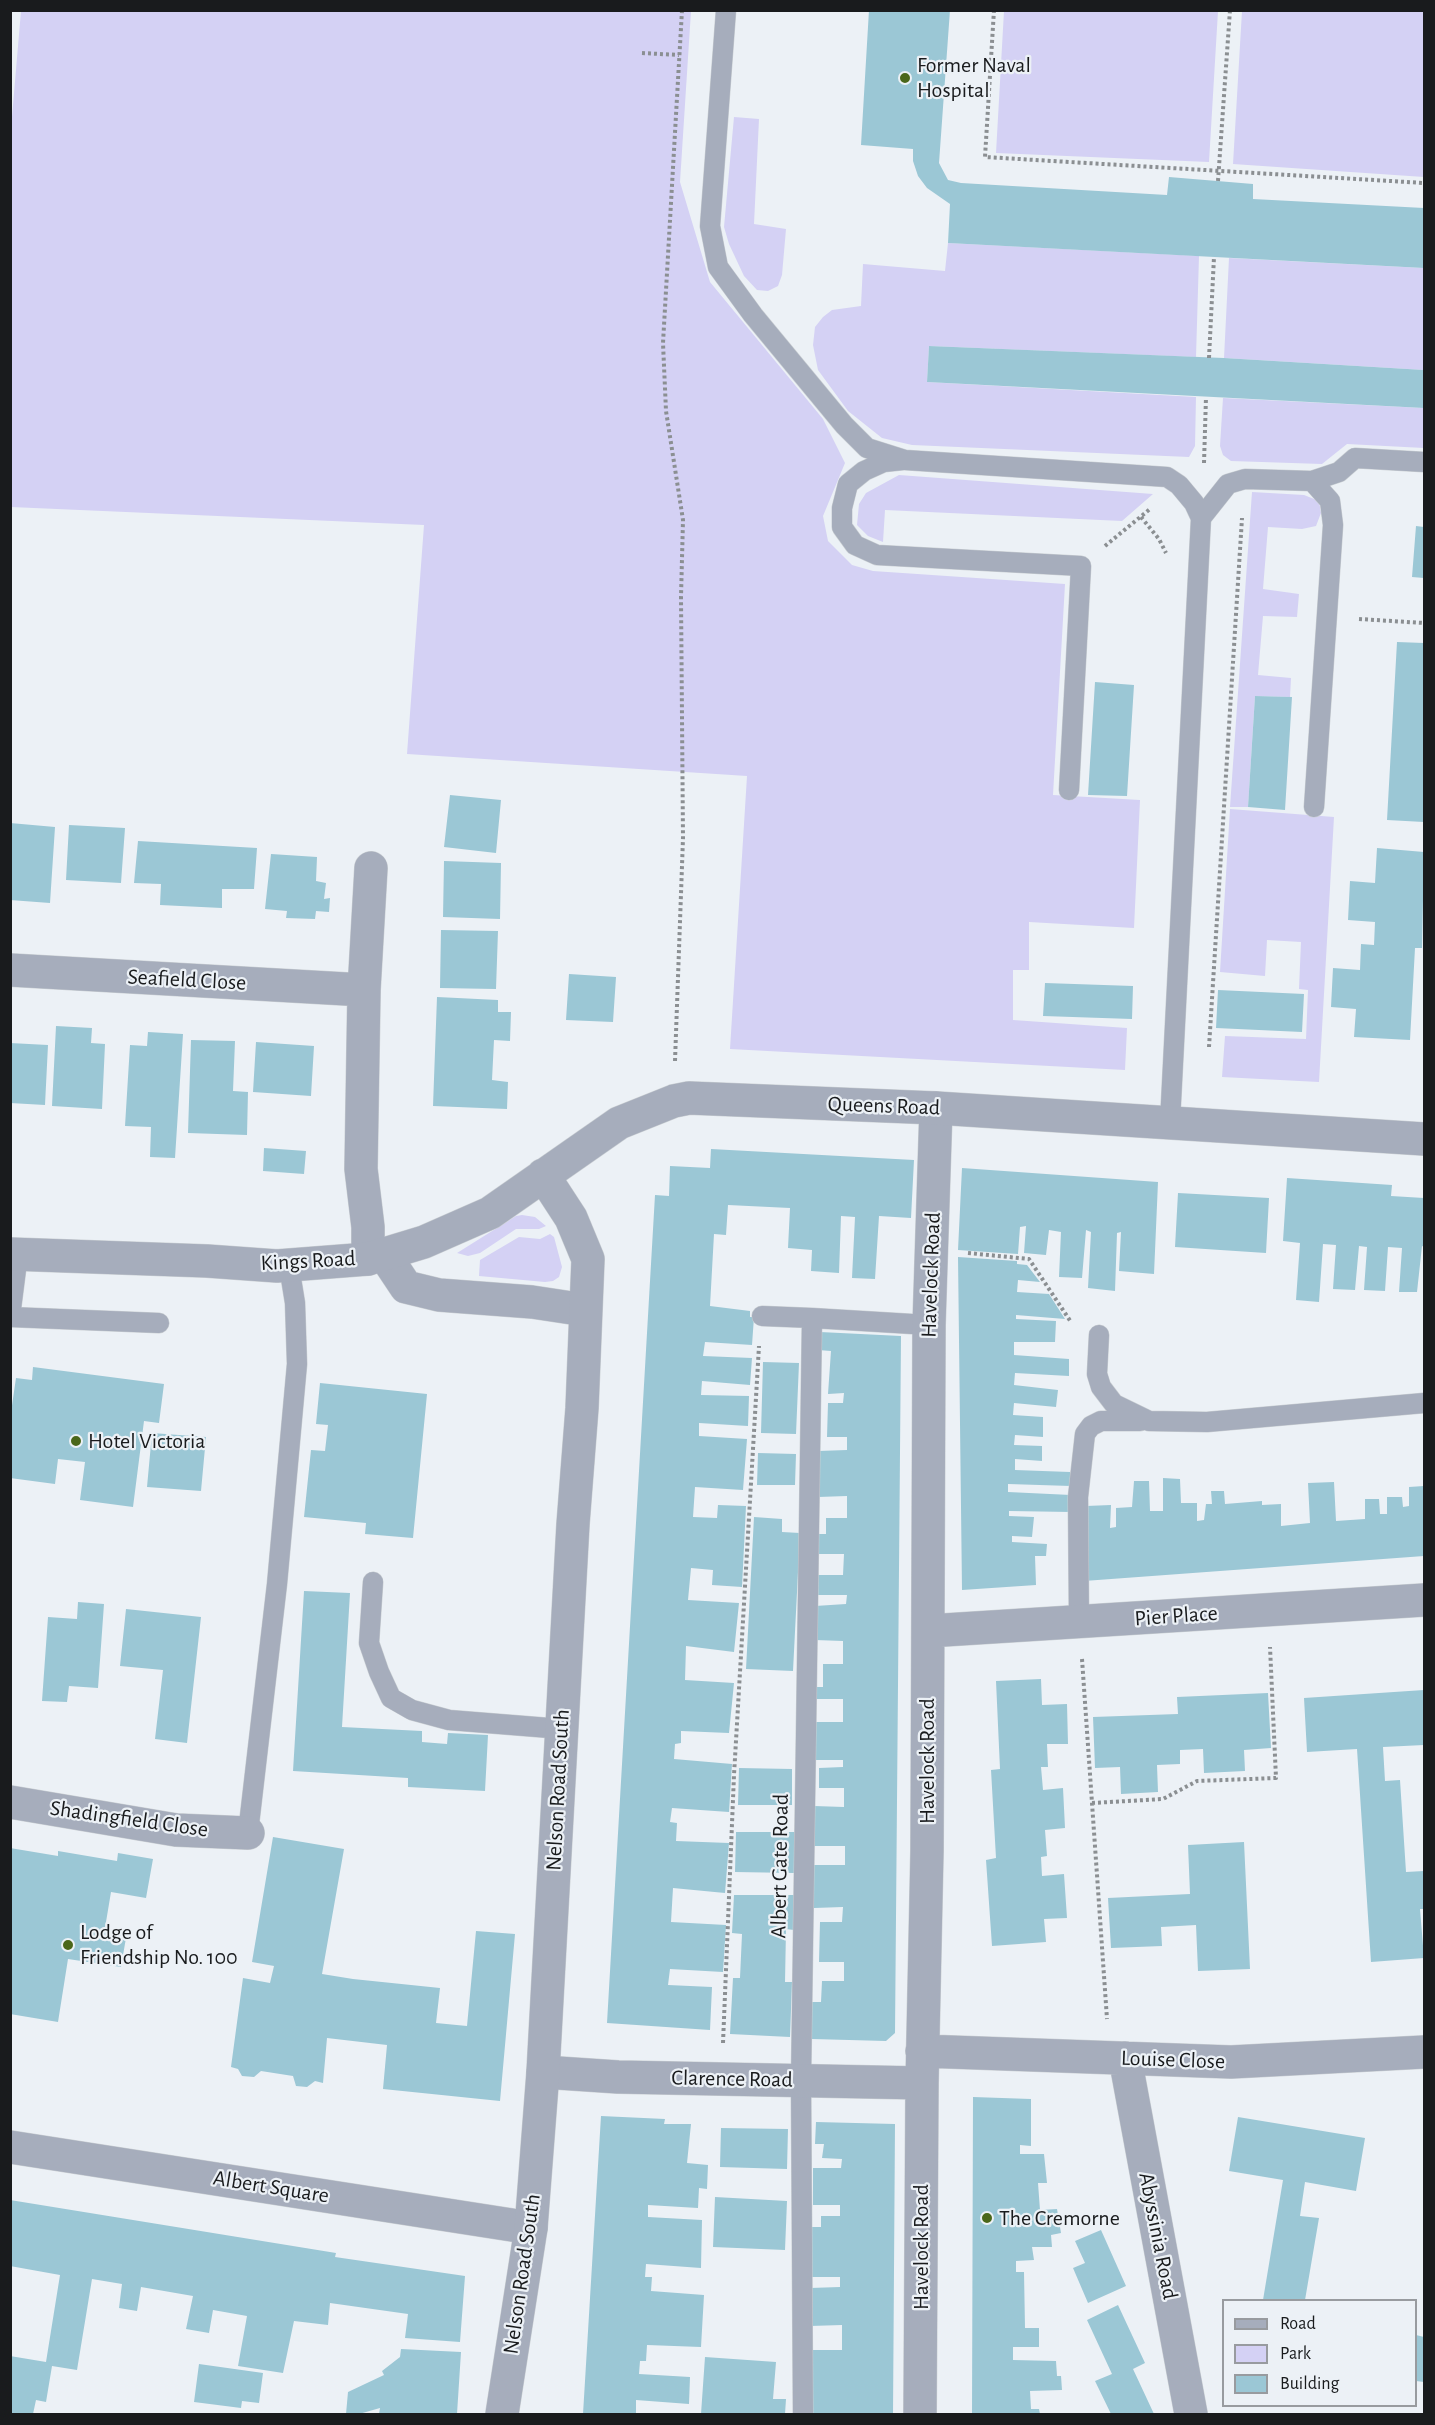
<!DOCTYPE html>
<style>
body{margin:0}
#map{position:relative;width:1435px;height:2425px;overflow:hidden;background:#ecf1f6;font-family:"Alegreya Sans",sans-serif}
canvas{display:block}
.frame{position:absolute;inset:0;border:12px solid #191b1d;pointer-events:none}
.legend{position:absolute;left:1222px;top:2299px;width:195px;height:108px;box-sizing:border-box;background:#ecf1f6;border:2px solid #989b9f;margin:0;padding:8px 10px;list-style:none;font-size:18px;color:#191b1d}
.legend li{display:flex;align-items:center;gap:12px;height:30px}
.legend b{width:30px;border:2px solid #989b9f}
</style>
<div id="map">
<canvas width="1435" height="2425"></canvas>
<div class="frame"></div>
<ul class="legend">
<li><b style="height:8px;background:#a6adbc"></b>Road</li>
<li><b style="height:16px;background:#d4d1f4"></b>Park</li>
<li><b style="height:16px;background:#9bc7d5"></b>Building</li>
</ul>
</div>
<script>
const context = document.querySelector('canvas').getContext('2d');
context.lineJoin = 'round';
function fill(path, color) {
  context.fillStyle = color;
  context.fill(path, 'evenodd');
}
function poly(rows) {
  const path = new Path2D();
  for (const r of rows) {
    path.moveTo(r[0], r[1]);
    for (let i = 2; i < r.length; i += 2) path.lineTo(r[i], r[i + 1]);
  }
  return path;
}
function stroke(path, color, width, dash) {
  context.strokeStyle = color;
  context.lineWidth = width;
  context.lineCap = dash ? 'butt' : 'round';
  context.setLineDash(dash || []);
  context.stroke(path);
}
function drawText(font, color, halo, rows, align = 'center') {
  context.font = font + ' "Alegreya Sans",sans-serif';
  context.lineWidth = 4.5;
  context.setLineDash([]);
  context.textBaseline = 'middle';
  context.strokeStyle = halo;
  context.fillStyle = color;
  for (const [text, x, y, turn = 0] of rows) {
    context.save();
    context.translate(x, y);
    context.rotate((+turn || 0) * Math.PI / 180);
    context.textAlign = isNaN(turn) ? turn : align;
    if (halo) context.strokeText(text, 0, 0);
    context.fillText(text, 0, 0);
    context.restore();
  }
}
const green = poly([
 [21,11,691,11,680,182,710,282,823,419,845,463,823,516,828,541,852,565,873,571,1065,584,1053,795,1140,800,1134,928,1029,922,1029,970,1013,970,1013,1020,1127,1028,1125,1070,730,1049,747,776,407,754,424,525,11,507,10,140],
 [1004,11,1218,11,1209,162,996,153],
 [1242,11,1424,11,1424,177,1233,164],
 [734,117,759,119,754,224,786,229,782,275,778,286,768,291,757,290,744,276,729,244,724,227],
 [948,243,1199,256,1196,357,929,346,927,382,1196,397,1195,446,1189,457,912,445,882,438,848,411,818,370,813,345,815,327,823,317,832,310,861,306,863,264,945,271],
 [1229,258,1424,268,1424,370,1224,358],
 [1223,398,1424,408,1424,448,1347,444,1322,464,1231,461,1223,455,1220,446],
 [899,475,1153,494,1122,521,885,510,883,542,868,536,857,525,859,504,866,493],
 [1252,492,1304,495,1319,501,1321,513,1316,526,1302,529,1268,527,1263,589,1299,594,1297,617,1263,616,1258,675,1291,678,1290,697,1255,696,1248,807,1230,807],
 [1230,809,1334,817,1319,1082,1222,1077,1225,1036,1306,1039,1308,990,1299,989,1301,942,1267,940,1265,976,1220,972],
 [522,1215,535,1217,546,1226,539,1229,516,1229,480,1253,468,1256,457,1253,516,1216],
 [550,1234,554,1237,562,1267,559,1277,553,1281,545,1282,479,1276,480,1260,519,1237,540,1239]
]);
const building = poly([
 [869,10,950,10,939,163,948,180,961,183,1167,195,1169,177,1253,184,1253,199,1424,208,1424,268,948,243,950,204,927,188,918,176,913,161,913,149,861,145],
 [929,346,1224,358,1424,370,1424,408,927,382],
 [1416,526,1424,527,1424,578,1412,577],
 [1397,642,1424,643,1424,822,1387,820],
 [1095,682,1134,685,1127,796,1088,795],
 [1255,696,1292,697,1285,810,1248,807],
 [450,795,501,800,496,853,444,847],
 [10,823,55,827,50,903,10,900],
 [69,825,125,828,121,883,66,880],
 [138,841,257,848,254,889,222,889,222,908,160,905,161,884,134,883],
 [1377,848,1424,852,1422,948,1415,948,1410,1040,1354,1037,1356,1009,1331,1007,1333,968,1360,970,1361,944,1374,945,1375,922,1348,920,1350,881,1375,883],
 [271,854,317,857,316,881,326,883,324,899,330,898,329,912,316,911,315,919,286,918,287,911,265,909],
 [444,861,501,863,500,919,443,917],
 [441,930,498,931,496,989,440,988],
 [569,974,616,977,613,1022,566,1020],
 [1045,983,1133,986,1132,1019,1043,1016],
 [1218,990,1304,994,1302,1032,1216,1028],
 [437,997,498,1000,498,1012,511,1012,510,1041,494,1040,492,1080,508,1082,507,1109,433,1106],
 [56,1026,92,1028,91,1043,105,1044,102,1109,52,1106],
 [148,1032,183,1034,175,1158,150,1157,151,1127,125,1126,130,1045,147,1046],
 [191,1040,235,1041,233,1091,248,1092,247,1135,188,1133],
 [256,1042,314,1046,311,1096,253,1092],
 [10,1043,48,1045,45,1105,10,1103],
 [264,1148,306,1151,304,1174,263,1171],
 [711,1149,914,1160,911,1218,879,1216,875,1279,852,1278,855,1217,841,1216,839,1273,811,1271,812,1250,788,1248,790,1208,728,1205,726,1235,714,1234,710,1306,750,1311,750,1317,754,1317,752,1345,705,1342,703,1356,752,1358,750,1385,702,1381,701,1395,749,1396,748,1426,699,1423,699,1436,747,1439,743,1490,695,1487,693,1517,717,1518,718,1505,746,1506,742,1587,712,1585,713,1570,691,1568,688,1600,739,1603,734,1652,686,1646,685,1680,734,1683,729,1733,681,1731,681,1743,675,1744,674,1759,732,1764,729,1812,672,1808,670,1822,677,1823,676,1841,729,1843,725,1893,673,1888,671,1922,726,1925,723,1972,670,1969,668,1985,712,1987,710,2030,607,2023,655,1195,669,1196,670,1166,710,1168],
 [962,1168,1158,1182,1154,1274,1119,1271,1121,1232,1117,1233,1115,1291,1088,1288,1091,1232,1086,1230,1082,1278,1059,1277,1061,1232,1049,1230,1046,1255,1024,1253,1026,1226,1020,1227,1018,1254,958,1250],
 [1287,1178,1392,1185,1391,1196,1424,1198,1424,1247,1422,1246,1417,1292,1399,1292,1402,1248,1388,1247,1385,1291,1364,1290,1367,1247,1359,1246,1355,1290,1333,1289,1336,1245,1323,1244,1319,1302,1296,1300,1300,1243,1283,1241],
 [1178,1193,1269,1198,1266,1253,1175,1247],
 [958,1257,1017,1261,1017,1264,1027,1265,1040,1282,1018,1280,1017,1292,1049,1294,1065,1319,1016,1315,1016,1319,1056,1321,1055,1342,1014,1342,1014,1355,1069,1359,1069,1376,1015,1373,1014,1385,1058,1390,1056,1407,1014,1403,1013,1415,1043,1417,1043,1437,1015,1435,1014,1445,1042,1446,1042,1461,1015,1459,1015,1470,1070,1472,1071,1486,1008,1484,1008,1492,1071,1495,1071,1512,1009,1511,1009,1516,1034,1517,1032,1537,1012,1536,1012,1542,1047,1544,1046,1556,1035,1556,1036,1585,962,1590],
 [820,1332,901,1336,895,2033,886,2041,812,2039,812,2002,821,2002,822,1981,844,1981,844,1962,819,1962,820,1922,842,1922,843,1907,814,1908,814,1865,845,1865,845,1846,813,1846,814,1806,844,1807,844,1788,819,1788,819,1768,843,1767,843,1760,815,1760,815,1722,843,1722,843,1699,815,1699,815,1687,823,1687,823,1664,843,1664,843,1641,815,1640,815,1606,846,1604,847,1595,818,1595,818,1575,843,1575,844,1554,817,1554,816,1534,826,1534,826,1518,847,1518,847,1496,818,1497,818,1451,847,1450,847,1437,827,1437,828,1403,843,1403,844,1393,828,1394,831,1351,818,1350],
 [763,1362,799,1363,796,1434,761,1433],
 [33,1367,164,1384,159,1423,144,1421,133,1507,80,1500,85,1462,58,1459,55,1484,10,1478,10,1419,16,1378,32,1380],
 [320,1383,427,1394,413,1538,365,1534,366,1523,304,1517,311,1450,325,1451,328,1425,316,1424],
 [152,1433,206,1437,201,1491,147,1487],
 [758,1453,796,1454,795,1485,757,1485],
 [1163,1478,1180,1479,1181,1503,1197,1503,1197,1521,1204,1520,1206,1504,1212,1504,1211,1491,1224,1491,1225,1504,1262,1501,1262,1505,1281,1504,1281,1526,1310,1523,1308,1483,1334,1482,1336,1521,1365,1519,1365,1499,1379,1499,1380,1514,1387,1514,1387,1497,1402,1497,1403,1507,1409,1506,1409,1487,1424,1486,1424,1556,1084,1581,1086,1506,1111,1505,1110,1528,1116,1527,1116,1508,1132,1507,1134,1481,1149,1481,1150,1511,1163,1511],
 [754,1517,782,1519,782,1532,800,1533,793,1671,746,1669],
 [304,1591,350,1593,342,1727,422,1731,422,1742,447,1744,448,1733,488,1735,485,1791,408,1787,408,1778,293,1771],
 [78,1602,104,1604,98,1688,69,1686,67,1702,42,1701,48,1617,77,1619],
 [126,1609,201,1617,187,1743,155,1739,163,1670,120,1666],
 [1041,1679,1042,1705,1067,1704,1068,1744,1047,1744,1048,1767,1041,1767,1043,1790,1063,1788,1065,1828,1045,1830,1047,1856,1041,1857,1042,1876,1064,1874,1067,1918,1044,1919,1046,1942,992,1946,986,1860,996,1858,991,1770,1000,1769,996,1681],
 [1424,1690,1424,1745,1383,1747,1385,1781,1400,1780,1406,1872,1424,1871,1424,1909,1420,1909,1424,1958,1371,1962,1357,1749,1307,1752,1304,1698],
 [1268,1693,1271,1748,1244,1750,1245,1771,1204,1773,1203,1749,1180,1750,1180,1764,1157,1765,1158,1792,1121,1794,1120,1767,1095,1768,1093,1717,1178,1714,1177,1697],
 [739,1768,792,1769,792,1805,738,1805],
 [736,1832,795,1832,794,1873,735,1872],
 [273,1837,344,1849,322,1974,353,1979,440,1988,436,2023,467,2026,476,1931,515,1934,500,2101,383,2089,387,2045,327,2038,323,2083,315,2081,307,2087,296,2086,293,2076,261,2071,254,2077,242,2076,238,2069,231,2067,243,1978,270,1983,274,1966,252,1962],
 [1244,1842,1250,1969,1198,1971,1196,1925,1161,1927,1162,1946,1111,1948,1108,1898,1190,1894,1188,1845],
 [10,1848,58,1856,58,1851,117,1861,118,1853,153,1859,146,1898,111,1892,105,1928,127,1932,121,1967,68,1959,58,2022,10,2014],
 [734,1895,794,1895,794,1930,786,1929,785,1982,792,1982,790,2037,730,2034,733,1978,740,1978,742,1934,732,1933],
 [973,2097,1031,2099,1031,2146,1020,2145,1020,2154,1044,2154,1047,2183,1038,2183,1040,2210,1057,2209,1061,2233,1051,2235,1052,2247,1032,2247,1034,2260,1016,2261,1016,2272,1024,2272,1025,2328,1039,2328,1039,2347,1013,2347,1013,2360,1056,2361,1057,2376,1061,2376,1062,2390,1030,2391,1031,2409,1039,2409,1040,2414,972,2414],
 [601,2116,665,2119,664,2124,691,2124,687,2163,708,2165,707,2189,699,2188,698,2208,648,2205,648,2217,702,2220,701,2268,646,2264,645,2277,652,2277,651,2291,704,2295,701,2347,647,2345,646,2361,640,2361,639,2374,690,2377,689,2404,636,2400,636,2414,583,2414],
 [1238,2117,1365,2138,1356,2191,1305,2182,1300,2216,1319,2218,1305,2300,1263,2300,1283,2180,1229,2171],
 [816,2122,895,2124,893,2414,811,2414,810,2350,842,2350,842,2325,810,2326,810,2288,840,2287,840,2277,812,2277,811,2227,821,2227,821,2216,840,2216,840,2205,813,2205,813,2168,841,2168,842,2159,822,2158,824,2144,815,2144],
 [721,2128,788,2129,787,2169,720,2167],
 [715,2197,787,2201,785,2250,713,2247],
 [10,2200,336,2253,335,2257,465,2276,460,2342,405,2338,408,2314,330,2303,328,2325,294,2321,283,2373,238,2366,247,2316,213,2310,209,2333,186,2329,193,2296,141,2287,137,2311,119,2308,122,2284,92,2279,77,2370,52,2366,46,2402,36,2400,33,2414,10,2414,10,2356,46,2362,60,2275,10,2266],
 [1101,2230,1126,2286,1088,2303,1073,2268,1085,2263,1075,2241],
 [1118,2305,1145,2363,1133,2369,1154,2414,1111,2414,1095,2381,1112,2374,1087,2320],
 [1416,2335,1424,2337,1424,2382,1416,2381],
 [401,2349,461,2352,457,2414,379,2414,380,2408,359,2414,346,2414,348,2392,384,2375,382,2371,400,2357],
 [705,2357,776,2362,773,2399,786,2399,785,2414,701,2414],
 [199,2364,263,2373,259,2403,242,2401,241,2408,194,2402]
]);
const path = poly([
 [994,10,985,157,1424,183],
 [642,53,679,55],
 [1218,181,1230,10],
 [1209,358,1214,257],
 [1204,463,1206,397],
 [1141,517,1159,539,1166,553],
 [1105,546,1150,509],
 [1359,619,1424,623],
 [1209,1047,1242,518],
 [675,1061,683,838,681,597,683,520,666,411,663,343,682,10],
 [968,1253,1029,1259,1071,1322],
 [1082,1659,1107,2019],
 [1092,1803,1163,1799,1197,1781,1276,1778,1270,1647],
 [723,2043,734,1775,759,1346]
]);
const service = poly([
 [726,10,710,226,718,267,753,315,844,425,867,448,905,460,1167,477,1179,485,1194,503,1201,518,1170,1122],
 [903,460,884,462,864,471,848,484,842,508,842,527,855,545,877,555,1081,566,1069,790],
 [1312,481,1330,501,1333,525,1314,807],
 [1201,518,1228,484,1245,479,1312,481,1339,472,1355,458,1424,462],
 [762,1316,812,1318],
 [10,1317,159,1323],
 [10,1317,18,1254],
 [1099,1335,1097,1374,1101,1387,1114,1404,1149,1421,1207,1422,1424,1403],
 [373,1582,369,1643,379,1672,391,1698,412,1710,449,1720,562,1729],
 [1079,1622,1078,1497,1085,1434,1091,1426,1101,1421,1140,1421],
 [248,1833,277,1584,297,1364,295,1303,289,1266],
 [803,2414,801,2081,812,1318,929,1325]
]);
const minor = poly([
 [10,970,364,990],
 [384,1254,406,1287,439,1295,532,1302,585,1310],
 [368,1259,368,1227,361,1169,364,990,371,868],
 [928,1631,1424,1600],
 [10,1802,176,1830,248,1833],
 [922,2051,1231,2062,1424,2052],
 [1125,2058,1191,2414],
 [543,2072,618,2077,922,2083],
 [10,2147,531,2228],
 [920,2414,922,2083,927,1851,929,1325,936,1108]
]);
const tertiary = poly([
 [10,1254,207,1261,277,1266,368,1259,424,1242,490,1213,619,1123,674,1101,689,1098,936,1108,1424,1139],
 [502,2414,531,2228,543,2072,573,1524,582,1408,588,1259,571,1218,543,1175]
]);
const markers = [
 [905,78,6,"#4a671a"],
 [76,1441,6,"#4a671a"],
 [68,1945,6,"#4a671a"],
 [987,2218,6,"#4a671a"]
];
const poiNames = [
 ["Former Naval",917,65],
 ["Hospital",917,90],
 ["Hotel Victoria",88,1441],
 ["Lodge of",80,1932],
 ["Friendship No. 100",80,1957],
 ["The Cremorne",999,2218]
];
const streetNames = [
 ["Seafield Close",187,980,3],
 ["Queens Road",884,1106,2],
 ["Kings Road",308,1261,-3],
 ["Havelock Road",931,1275,-88],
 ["Pier Place",1176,1616,-4],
 ["Havelock Road",927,1761,-90],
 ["Nelson Road South",558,1790,-87],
 ["Shadingfield Close",129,1819,8],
 ["Albert Gate Road",780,1866,-89],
 ["Louise Close",1173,2060,2],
 ["Clarence Road",732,2079,1],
 ["Albert Square",271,2187,9],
 ["Abyssinia Road",1158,2236,79],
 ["Havelock Road",921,2247,-90],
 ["Nelson Road South",522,2274,-82]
];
fill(green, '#d4d1f4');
fill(building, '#9bc7d5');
stroke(service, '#cacfd3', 21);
stroke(minor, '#cacfd3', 34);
stroke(tertiary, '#cacfd3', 34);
stroke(path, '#8b8f92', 4, [3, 3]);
stroke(service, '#a6adbc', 20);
stroke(minor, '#a6adbc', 33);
stroke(tertiary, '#a6adbc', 33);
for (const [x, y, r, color] of markers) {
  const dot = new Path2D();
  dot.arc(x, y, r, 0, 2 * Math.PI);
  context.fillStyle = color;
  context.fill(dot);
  stroke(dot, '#ecf1f6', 2);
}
drawText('22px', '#191b1d', '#ecf1f6', poiNames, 'left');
drawText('22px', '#191b1d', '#ecf1f6', streetNames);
</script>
